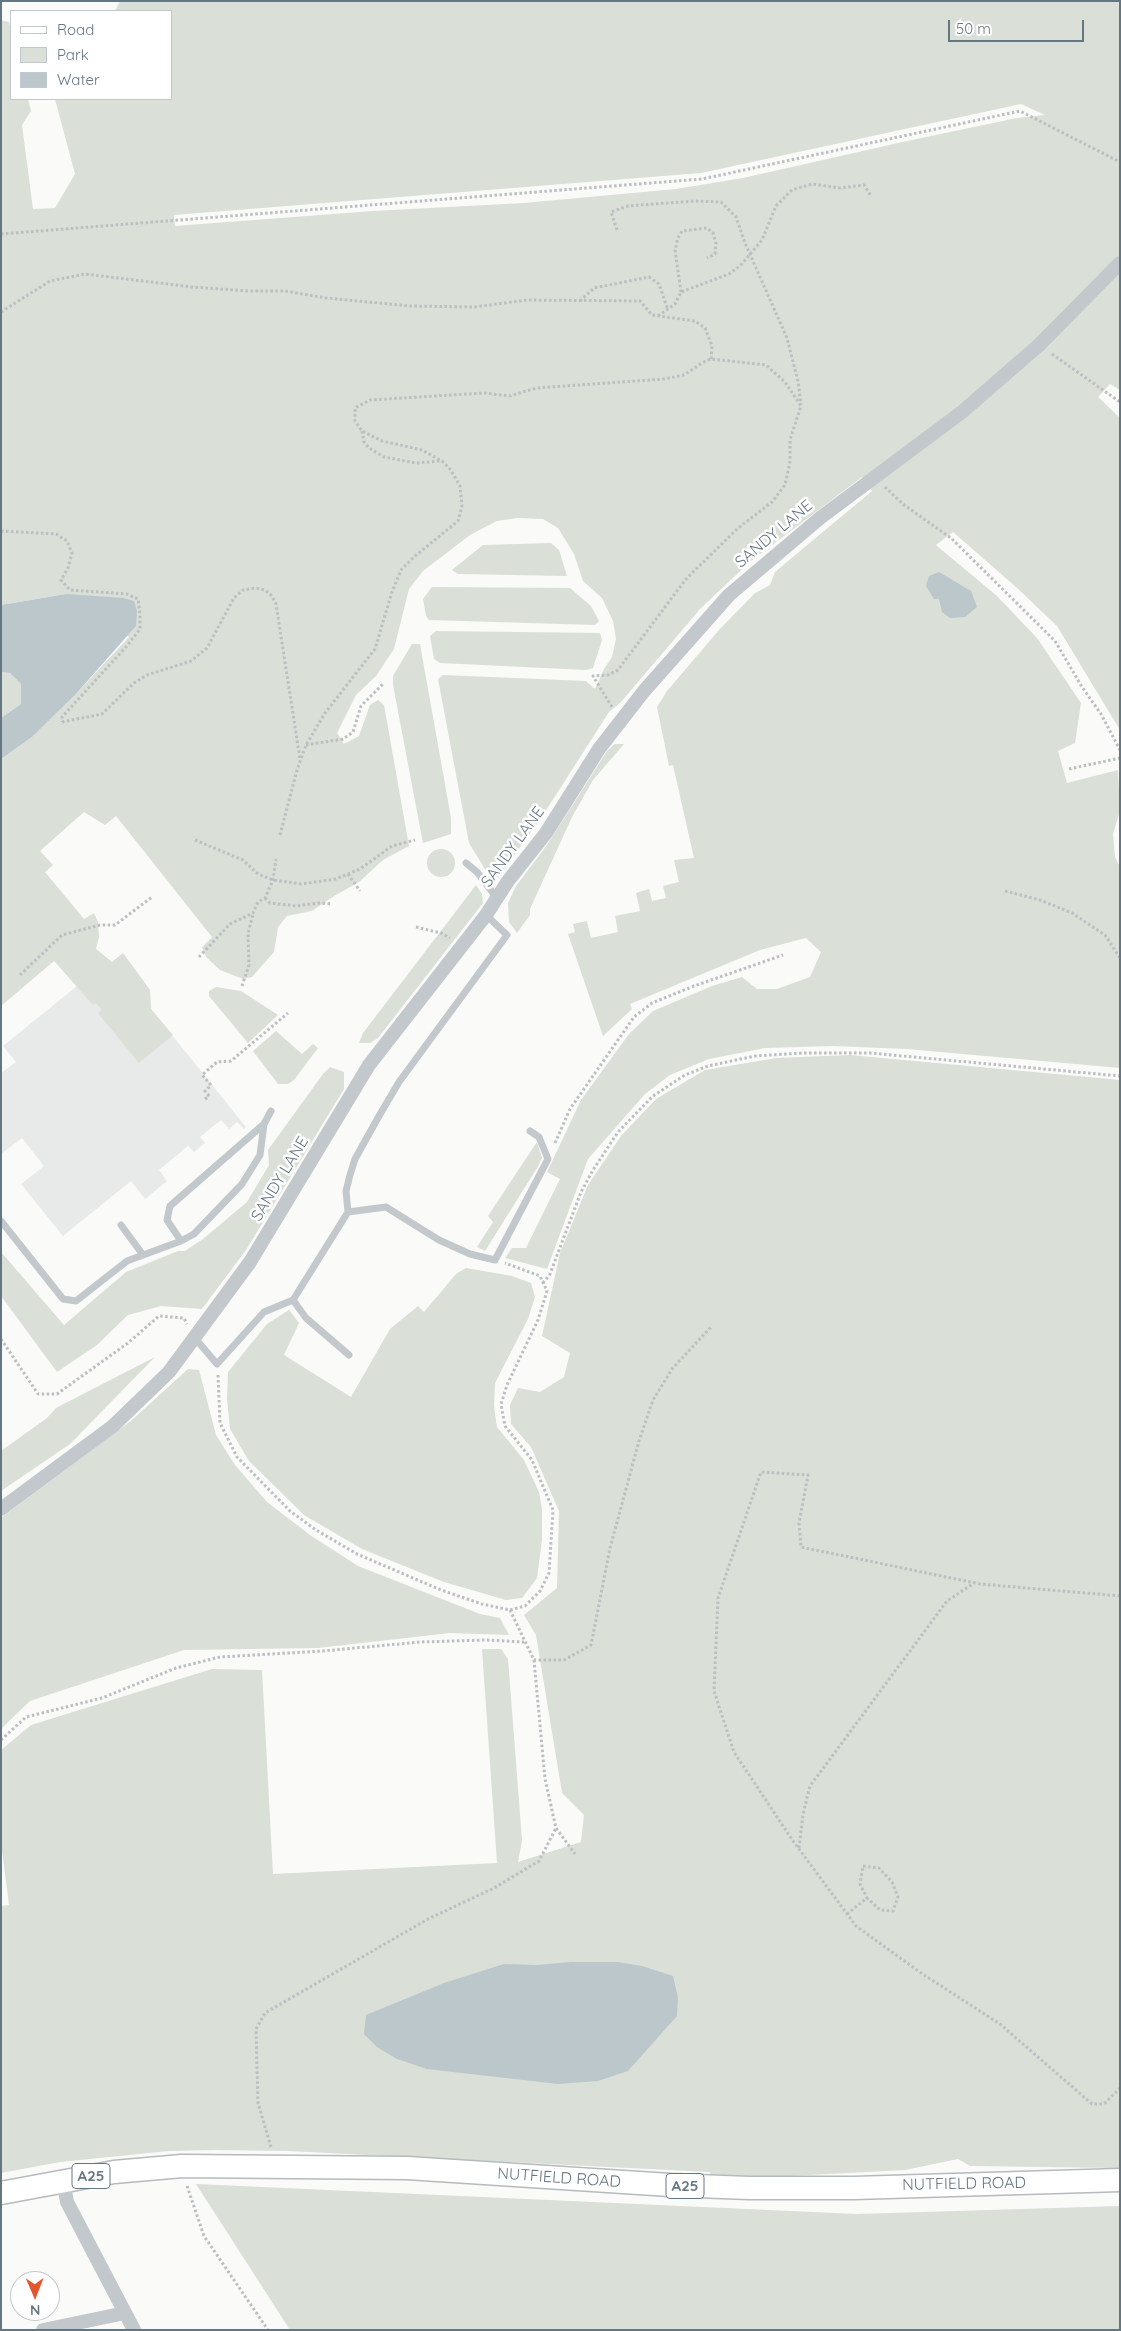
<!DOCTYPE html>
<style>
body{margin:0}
#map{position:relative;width:1121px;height:2331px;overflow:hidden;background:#fafaf8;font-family:Quicksand,sans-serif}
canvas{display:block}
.frame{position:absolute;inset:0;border:2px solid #657683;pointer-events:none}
.legend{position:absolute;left:10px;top:10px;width:162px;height:90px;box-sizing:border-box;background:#fff;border:1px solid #c1c8cd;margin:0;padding:6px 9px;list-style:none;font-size:15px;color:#657683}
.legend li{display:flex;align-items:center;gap:10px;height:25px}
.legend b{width:25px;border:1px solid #c1c8cd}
.north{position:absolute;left:10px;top:2271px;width:50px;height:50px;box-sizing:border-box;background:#fff;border:1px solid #c1c8cd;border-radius:50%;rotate:179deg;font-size:14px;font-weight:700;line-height:20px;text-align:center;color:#657683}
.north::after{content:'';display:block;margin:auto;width:18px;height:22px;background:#e4572e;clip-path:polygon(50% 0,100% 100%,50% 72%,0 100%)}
.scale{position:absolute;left:948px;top:20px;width:136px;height:22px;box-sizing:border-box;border:2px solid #657683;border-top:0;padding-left:6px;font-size:15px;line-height:18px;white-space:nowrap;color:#657683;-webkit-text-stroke:4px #fff;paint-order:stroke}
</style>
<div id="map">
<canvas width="1121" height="2331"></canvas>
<div class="frame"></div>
<ul class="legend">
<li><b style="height:6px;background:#fff"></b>Road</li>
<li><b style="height:14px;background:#dadfd7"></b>Park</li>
<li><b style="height:14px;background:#bbc7cb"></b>Water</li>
</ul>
<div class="north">N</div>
<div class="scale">50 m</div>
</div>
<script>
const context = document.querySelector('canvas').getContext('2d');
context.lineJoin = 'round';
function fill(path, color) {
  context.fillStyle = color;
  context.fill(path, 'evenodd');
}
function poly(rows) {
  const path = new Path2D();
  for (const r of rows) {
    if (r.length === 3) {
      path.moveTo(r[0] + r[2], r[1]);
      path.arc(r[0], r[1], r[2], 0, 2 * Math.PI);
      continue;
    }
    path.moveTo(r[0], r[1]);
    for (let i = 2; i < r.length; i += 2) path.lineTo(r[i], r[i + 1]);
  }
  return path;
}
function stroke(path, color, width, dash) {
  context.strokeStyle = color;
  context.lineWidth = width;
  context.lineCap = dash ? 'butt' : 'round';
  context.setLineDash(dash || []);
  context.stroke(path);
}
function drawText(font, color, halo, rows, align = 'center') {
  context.font = font + ' Quicksand,sans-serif';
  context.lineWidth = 5;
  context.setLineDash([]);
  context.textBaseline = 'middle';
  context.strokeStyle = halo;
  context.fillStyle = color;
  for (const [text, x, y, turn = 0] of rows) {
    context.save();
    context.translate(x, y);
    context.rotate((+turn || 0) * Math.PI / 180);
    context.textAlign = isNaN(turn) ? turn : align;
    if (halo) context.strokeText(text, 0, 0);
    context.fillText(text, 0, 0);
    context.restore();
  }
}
const built = poly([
 [96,949,112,962,123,953,150,990,151,1009,246,1127,244,1129,237,1122,229,1129,221,1120,200,1137,205,1143,194,1152,188,1146,159,1170,167,1181,145,1199,131,1181,63,1236,21,1184,44,1166,22,1138,1,1154,1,1073,16,1062,3,1046,77,986]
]);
const green = poly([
 [120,1,1120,1,1120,390,1110,384,1098,397,1120,418,1120,730,1057,626,1016,587,953,532,936,545,997,596,1037,638,1081,703,1075,743,1058,751,1067,783,1118,770,1120,811,1113,834,1115,857,1120,867,1120,1068,907,1049,833,1046,765,1048,709,1059,670,1075,645,1094,588,1159,547,1269,505,1258,512,1248,526,1248,560,1179,547,1172,581,1100,629,1034,653,1011,712,986,742,977,757,989,777,989,810,977,821,952,806,938,760,950,630,1004,632,1009,603,1036,568,934,575,932,573,924,587,921,591,938,618,932,615,916,640,911,636,893,649,889,652,901,666,898,663,886,679,882,674,860,694,858,673,765,669,766,657,707,667,691,719,630,755,593,770,585,775,572,872,491,862,477,751,561,701,608,621,702,609,712,543,815,498,878,494,868,488,874,469,843,438,679,443,675,586,681,595,689,604,669,612,657,616,639,613,621,602,598,583,581,574,554,558,528,543,519,518,518,497,521,470,535,423,571,409,589,394,649,376,676,356,695,337,733,344,744,359,736,370,705,378,700,384,705,409,846,383,860,359,882,334,896,312,911,287,916,278,927,274,952,252,977,243,979,220,970,206,957,202,947,212,937,116,816,105,825,84,812,40,851,53,865,45,872,84,919,94,913,98,922,99,937,96,949,112,962,123,953,150,990,151,1009,173,1035,139,1063,98,1013,102,1010,96,1003,93,1005,54,961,1,1006,1,759,32,737,75,695,129,637,66,594,1,605,1,20,9,22,11,31,11,99,28,99,31,111,22,125,33,209,55,208,75,174,55,99,171,99,171,11,115,11],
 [1021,104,1045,115,1017,118,907,141,743,178,676,189,524,203,373,211,175,226,174,215,701,173],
 [551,543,559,550,567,576,458,574,452,570,483,545],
 [432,587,570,588,591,606,599,621,595,625,429,620,426,616,423,599],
 [436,631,600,633,602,640,593,668,586,670,440,663,434,659,430,636],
 [412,644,420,644,451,818,451,834,423,843,393,685,393,676],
 [1,672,10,673,21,684,21,704,1,718],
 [615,744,624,744,593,780,572,817,530,909,530,915,517,933,509,922,508,903,516,886,547,845,607,751],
 [441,863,14],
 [476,885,482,894,483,903,378,1038,370,1043,359,1043,363,1033],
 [216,987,241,991,278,1015,248,1043,209,996,209,991],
 [276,1031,302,1054,313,1044,318,1048,294,1080,288,1084,278,1084,253,1051],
 [850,1055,1120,1080,1120,2168,970,2166,958,2159,905,2170,790,2176,735,2176,712,2175,709,2172,288,2151,215,2150,169,2151,60,2162,1,2173,1,1906,9,1905,1,1843,1,1750,31,1725,212,1669,262,1670,273,1874,497,1863,482,1649,501,1649,508,1659,522,1840,518,1862,581,1842,584,1815,562,1793,536,1635,524,1615,557,1588,559,1511,531,1447,511,1424,510,1405,518,1388,540,1392,564,1377,570,1353,542,1336,560,1253,588,1185,621,1136,656,1099,705,1070,777,1058],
 [330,1067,344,1072,344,1089,246,1250,202,1309,161,1306,128,1315,97,1345,57,1372,1,1296,1,1252,64,1325,126,1272,178,1251,185,1251,203,1239,247,1202,269,1165,268,1150,323,1074],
 [537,1142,542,1158,537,1168,485,1251,477,1247,493,1222,488,1216],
 [466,1268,512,1276,531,1283,535,1297,528,1319,495,1383,494,1406,497,1427,524,1460,539,1492,542,1510,542,1540,537,1578,522,1598,506,1600,444,1582,362,1549,304,1515,249,1461,230,1429,227,1399,228,1372,267,1324,289,1310,299,1323,284,1355,351,1397,390,1329,418,1306,424,1312,456,1274],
 [155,1357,70,1444,1,1491,1,1451,47,1418,56,1408],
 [188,1369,199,1370,216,1435,235,1465,267,1502,310,1535,358,1566,480,1614,500,1618,509,1635,450,1633,318,1648,184,1650,30,1701,1,1729,1,1518,132,1420],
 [196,2184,857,2214,1120,2206,1120,2330,290,2330]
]);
const water = poly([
 [939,572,971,591,977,607,965,617,950,618,942,612,939,599,934,599,926,586,929,576],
 [66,594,124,598,134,601,137,611,136,626,75,695,32,737,1,759,1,718,21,704,21,684,10,673,1,672,1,605],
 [571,1962,618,1962,642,1966,673,1976,678,1998,677,2016,628,2071,598,2081,558,2084,427,2069,397,2059,377,2047,364,2034,366,2015,444,1983,504,1964,537,1965]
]);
const path = poly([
 [617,230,611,212,628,206,695,201,721,202,736,217,745,243,787,338,798,381,801,405],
 [1,234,702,179,1020,111,1120,162],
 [681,292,675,250,678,238,682,231,707,228,713,233,716,243,715,254,707,258],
 [580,301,594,288,649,277,659,284,668,310],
 [1,312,50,281,85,274,192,287,249,291,285,291,326,298,410,306,474,307,527,300,640,301,652,315,695,321,705,328,712,346,711,359],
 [658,316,675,304,681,292,729,274,740,266,762,240,776,206,792,190,812,184,840,188,864,185,871,196],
 [1052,354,1120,402],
 [362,431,364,442,369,448,384,457,416,463,441,461],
 [885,487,904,505,951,538,1055,641,1082,687,1101,714,1120,750],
 [1,531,56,534,67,541,72,553,68,568,61,580,70,590,127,594,138,599,140,614,140,629,126,647,62,717,62,722],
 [62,722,102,714,134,683,147,675,191,661,207,648,234,598,243,590,256,588,265,590,271,595,276,604,300,759],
 [306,745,343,739,353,732,361,706,384,683],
 [1069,769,1120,758],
 [280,835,297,770,306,745,325,713,375,649,392,592,401,570,414,557,458,521,462,506,460,486,450,469,442,461,422,450,382,441,362,431,355,421,355,408,370,400,484,393,510,396,536,388,664,379,684,375,702,363,711,359,766,365,785,382,801,406,790,440,790,462,785,485,772,502,737,529,686,579,618,670,608,675,593,676,612,707],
 [195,840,243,860,258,874,273,880,301,884,336,879,360,869,392,846,415,840],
 [348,874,360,891],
 [1005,891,1040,900,1072,913,1105,935,1120,958],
 [265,898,270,903,296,906,320,903,332,904],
 [416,927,441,933,450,938],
 [199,957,230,924,253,913,258,902,265,898,273,880,276,859],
 [20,975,62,935,100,925,115,925,152,897],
 [242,986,249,965,248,933,253,914],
 [205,1099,209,1096,205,1091,211,1085,202,1075,217,1062,231,1061,288,1013],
 [555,1143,570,1109,634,1017,652,1003,694,986,783,955],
 [543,1283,550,1274,581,1192,593,1170,618,1132,653,1096,685,1075,708,1066,755,1056,803,1053,870,1053,1120,1076],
 [1,1339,38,1394,57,1394,128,1343,159,1316,184,1318,187,1324],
 [218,1375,220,1423,237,1457,290,1511,316,1530,357,1554,441,1590,482,1604,510,1610,525,1606,540,1591,549,1573,553,1510,532,1460,505,1426,501,1404,507,1385,538,1320,547,1291,540,1276,505,1263],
 [1120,1596,980,1584,801,1547,799,1523,808,1475,761,1472,718,1598,714,1691,734,1752,793,1841,856,1926,921,1973,1000,2024,1092,2104,1104,2104,1120,2088],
 [510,1610,534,1660,564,1660,591,1645,610,1548,639,1441,653,1400,672,1369,711,1327],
 [534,1660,545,1779,556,1828,575,1854],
 [1,1740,26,1717,102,1698,176,1668,220,1657,323,1651,420,1642,485,1640,524,1642],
 [799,1848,803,1814,810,1786,947,1601,974,1583],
 [847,1914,867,1898,880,1910,893,1911,898,1897,892,1882,879,1868,863,1866,860,1884,867,1898],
 [271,2147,258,2103,256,2029,265,2013,428,1919,494,1888,539,1861,556,1828],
 [187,2186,204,2236,268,2330]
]);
const lane = poly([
 [466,863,477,872,497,898],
 [264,1124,170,1206,167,1220,181,1241,194,1234,242,1184,260,1155,264,1124,271,1111],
 [348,1212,346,1191,350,1175,355,1159,379,1116,399,1082,507,935,486,915],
 [1,1221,63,1299,76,1301,127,1261,181,1241],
 [121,1225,143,1255],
 [293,1300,348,1212,386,1207,439,1240,470,1254,495,1260,548,1159,539,1137,530,1131],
 [194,1337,217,1364,264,1312,293,1300,306,1318,349,1355]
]);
const street = poly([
 [1,1509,113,1426,169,1372,250,1262,369,1065,486,915,508,881,546,833,599,749,644,691,729,595,820,518,962,412,1039,345,1120,263],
 [63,2181,67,2202,134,2330],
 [43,2330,125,2313]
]);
const primary = poly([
 [1,2193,114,2172,182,2166,407,2168,670,2185,749,2188,854,2188,1120,2180]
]);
const shields = [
 [91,2176,38],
 [685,2186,38]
];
const shieldNames = [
 ["A25",91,2176],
 ["A25",685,2186]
];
const streetNames = [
 ["SANDY LANE",774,534,-40],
 ["SANDY LANE",513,847,-54],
 ["SANDY LANE",280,1179,-59],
 ["NUTFIELD ROAD",559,2178,4],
 ["NUTFIELD ROAD",964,2184,-1]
];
fill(built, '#e8e9e9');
fill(green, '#dadfd7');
fill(water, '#bbc7cb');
stroke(primary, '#b5babe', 25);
stroke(path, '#bbbfc2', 3, [2.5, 2.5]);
stroke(lane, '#c3c8cc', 7);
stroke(street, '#c3c8cc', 14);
stroke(primary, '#fff', 22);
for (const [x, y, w] of shields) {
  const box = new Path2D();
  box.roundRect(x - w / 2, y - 12.5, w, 25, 4);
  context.fillStyle = '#fff';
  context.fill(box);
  stroke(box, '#657683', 1);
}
drawText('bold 15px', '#657683', null, shieldNames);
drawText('16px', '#657683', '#fff', streetNames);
</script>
